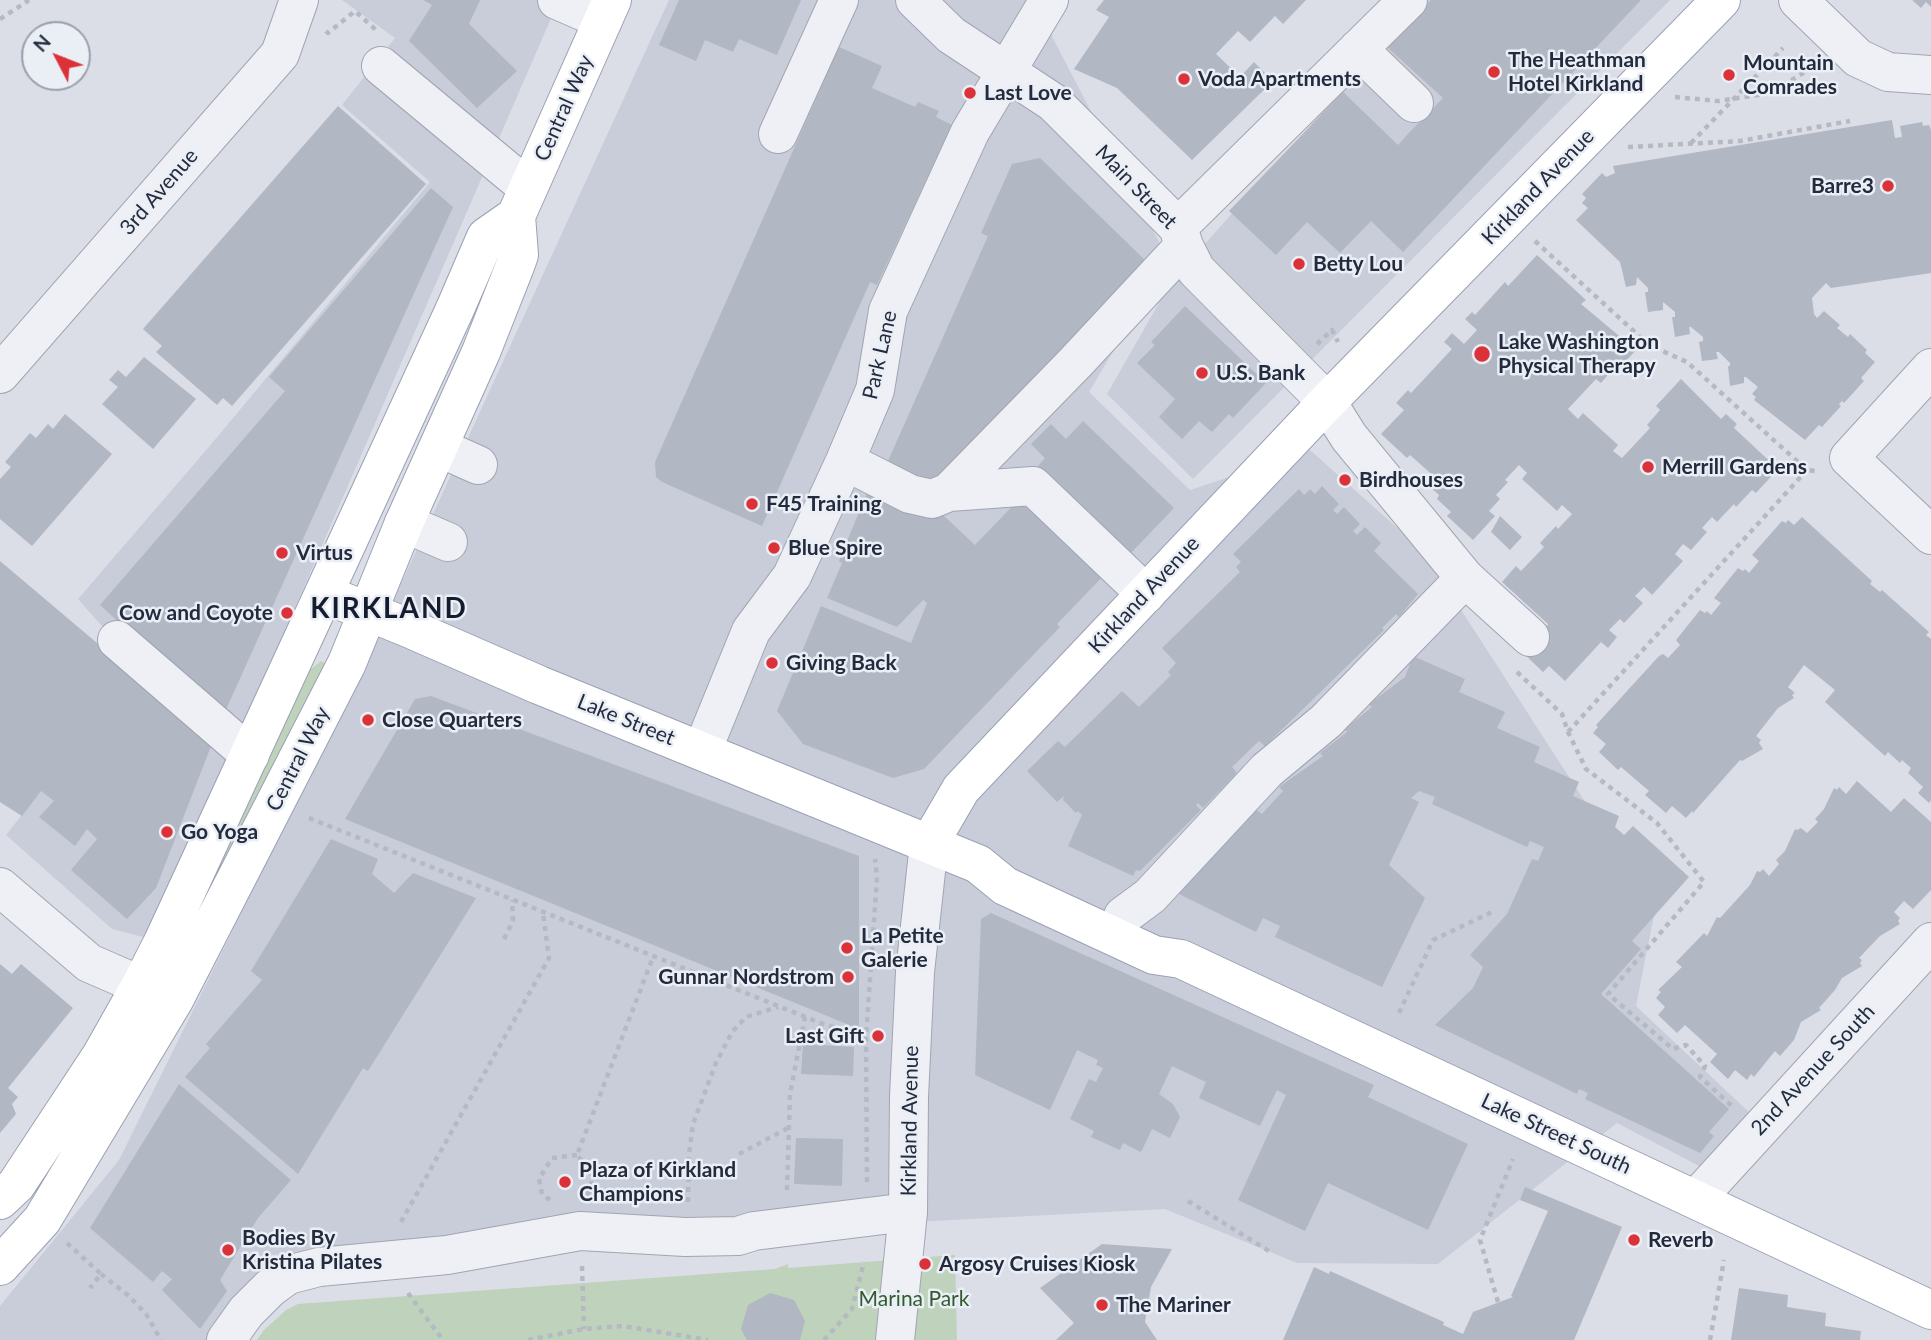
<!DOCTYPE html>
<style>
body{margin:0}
#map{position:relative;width:1931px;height:1340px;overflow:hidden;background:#dbdee7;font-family:Lato,sans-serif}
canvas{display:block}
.north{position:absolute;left:21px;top:21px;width:70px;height:70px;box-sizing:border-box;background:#eaeef5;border:2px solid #9ba0ac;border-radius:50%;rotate:312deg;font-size:19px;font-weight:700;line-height:28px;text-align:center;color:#242b3e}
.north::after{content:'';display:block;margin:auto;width:24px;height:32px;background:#db323a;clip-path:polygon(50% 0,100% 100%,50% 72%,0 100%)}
</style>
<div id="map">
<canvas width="1931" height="1340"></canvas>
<div class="north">N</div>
</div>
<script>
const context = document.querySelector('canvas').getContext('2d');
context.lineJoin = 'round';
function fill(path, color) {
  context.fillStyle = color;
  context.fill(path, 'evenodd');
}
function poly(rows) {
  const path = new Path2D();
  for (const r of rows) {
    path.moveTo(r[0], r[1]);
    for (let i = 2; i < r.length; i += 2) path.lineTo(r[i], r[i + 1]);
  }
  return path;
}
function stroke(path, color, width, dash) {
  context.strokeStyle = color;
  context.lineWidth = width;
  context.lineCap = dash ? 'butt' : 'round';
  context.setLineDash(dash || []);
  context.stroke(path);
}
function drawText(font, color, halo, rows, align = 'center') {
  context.font = font + ' Lato,sans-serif';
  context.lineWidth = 5;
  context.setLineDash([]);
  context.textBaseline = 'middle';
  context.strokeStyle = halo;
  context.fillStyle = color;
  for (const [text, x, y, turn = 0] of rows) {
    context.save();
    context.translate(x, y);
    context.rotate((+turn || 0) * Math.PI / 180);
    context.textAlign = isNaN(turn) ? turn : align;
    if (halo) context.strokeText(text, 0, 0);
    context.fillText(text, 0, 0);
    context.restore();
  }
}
const built = poly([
 [342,0,559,0,151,939,112,929,6,835,138,667,78,599,208,448,430,182,342,105,395,38],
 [669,0,1033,0,1168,259,1089,392,1190,490,1310,450,1423,551,1655,910,1636,1006,1751,1114,1699,1166,1617,1123,1438,1264,1297,1263,1165,1209,271,1255,206,1340,0,1340,0,1306,119,1160,360,673],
 [1422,0,1670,0,1193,479,1107,394,1171,282]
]);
const green = poly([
 [321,661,324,663,324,666,200,908,301,677],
 [955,1255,957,1340,257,1340,264,1330,286,1310,298,1304,775,1269,788,1264,788,1268]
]);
const building = poly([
 [423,0,480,0,469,24,517,71,477,108,409,41,432,5],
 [679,0,801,0,777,55,739,39,733,52,705,40,696,61,659,45],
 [1104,0,1306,0,1283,24,1275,16,1250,42,1238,31,1216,54,1240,77,1254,62,1273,81,1192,160,1117,88,1074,69,1109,17,1096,10],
 [1431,0,1641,0,1403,252,1371,221,1340,253,1307,222,1276,255,1229,211,1343,92,1398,145,1406,136,1443,98,1387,47],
 [1912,0,1931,0,1931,7,1926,2,1921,8],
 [839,47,882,66,872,88,915,107,918,102,939,111,936,117,952,125,877,285,870,282,762,526,662,482,656,477,655,462],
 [338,106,426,184,232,406,223,398,217,405,156,352,162,346,143,329],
 [1892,120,1895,138,1902,137,1900,126,1922,122,1923,126,1929,125,1931,130,1931,273,1831,288,1826,283,1812,298,1814,314,1817,318,1824,311,1840,325,1837,328,1848,337,1850,334,1867,350,1865,353,1875,362,1861,378,1864,381,1844,403,1842,401,1839,404,1841,406,1822,427,1819,425,1805,440,1754,400,1756,397,1752,394,1758,387,1746,377,1744,377,1744,383,1730,386,1728,366,1730,366,1730,363,1719,352,1716,352,1718,359,1702,361,1699,342,1703,341,1703,337,1691,327,1689,327,1690,334,1675,337,1672,317,1675,317,1675,312,1663,302,1663,310,1648,312,1645,292,1648,292,1648,288,1637,277,1636,285,1626,287,1620,262,1576,220,1588,208,1582,203,1586,198,1582,194,1602,173,1606,177,1615,173,1613,166],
 [1040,158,1149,264,938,483,884,470,988,236,981,233,1012,164],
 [431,188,453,207,223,716,100,605,285,391,269,377],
 [1537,255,1586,300,1581,304,1636,350,1615,373,1612,370,1601,383,1596,379,1568,409,1578,419,1583,413,1618,445,1613,451,1622,458,1650,428,1647,425,1660,410,1656,406,1681,379,1721,419,1726,414,1737,424,1734,428,1778,469,1756,493,1752,490,1736,507,1734,504,1717,522,1712,517,1702,528,1707,532,1691,550,1683,544,1675,554,1683,561,1652,595,1644,587,1635,596,1643,603,1624,623,1620,619,1609,630,1617,637,1608,648,1601,642,1565,681,1549,666,1543,672,1519,649,1543,623,1547,626,1548,624,1502,582,1516,566,1521,571,1544,547,1540,543,1556,526,1558,529,1572,514,1562,505,1557,511,1522,479,1527,473,1519,465,1505,480,1508,482,1496,495,1500,499,1489,511,1495,516,1473,540,1447,516,1451,512,1437,499,1439,495,1430,487,1437,479,1410,455,1407,458,1381,434,1404,410,1396,403,1408,390,1411,393,1452,349,1444,342,1452,333,1464,344,1477,330,1465,319,1472,312,1475,315,1505,282,1508,286],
 [1185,306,1266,383,1233,418,1229,414,1212,432,1199,421,1182,439,1159,417,1175,399,1137,363,1155,345,1151,342],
 [144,357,196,399,153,449,102,404,118,387,109,380,118,370,126,377],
 [65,414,112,454,32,546,0,519,0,479,11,467,5,462,30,433,36,438,48,424,53,429],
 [1083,421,1174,508,1129,555,1038,466,1045,458,1031,444,1051,424,1066,439],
 [870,485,943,515,975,545,1026,492,1108,571,1057,624,1060,627,924,769,893,778,803,744,777,711,821,606,911,643,927,603,923,600,897,627,827,598,842,563,839,561],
 [1322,486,1339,504,1333,510,1337,514,1344,507,1360,524,1353,531,1357,535,1365,527,1381,543,1374,551,1418,594,1399,617,1396,614,1382,628,1384,630,1265,746,1259,741,1232,767,1237,773,1203,808,1198,803,1196,805,1201,810,1140,871,1136,870,1133,876,1068,846,1082,815,1078,811,1076,813,1063,800,1064,796,1057,802,1027,771,1058,741,1065,747,1122,691,1139,707,1171,675,1168,672,1176,663,1162,648,1240,572,1236,567,1241,562,1233,554,1299,489,1304,495,1310,489,1315,494],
 [1500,516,1522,537,1510,550,1491,532],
 [1802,517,1872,581,1870,584,1880,592,1882,590,1929,632,1926,635,1931,639,1931,800,1929,803,1918,793,1923,787,1908,773,1911,768,1902,760,1900,763,1888,752,1885,756,1825,702,1835,690,1804,665,1788,687,1795,693,1792,695,1794,698,1778,708,1756,736,1761,740,1759,743,1763,749,1742,761,1740,760,1693,813,1692,811,1686,818,1672,806,1666,813,1645,795,1649,791,1621,767,1618,770,1599,752,1606,744,1593,733,1598,727,1596,725,1659,656,1663,654,1668,658,1680,645,1676,640,1700,610,1705,613,1707,611,1711,615,1721,603,1714,598,1738,568,1743,571,1745,569,1749,573,1759,561,1752,555,1782,521,1786,523,1788,520,1794,525],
 [0,561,213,741,156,888,127,919,71,870,97,839,87,829,75,846,39,817,54,801,41,791,22,816,0,802],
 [1413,656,1465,679,1459,692,1505,712,1497,728,1540,747,1534,762,1579,782,1573,796,1619,816,1615,827,1624,835,1633,826,1689,877,1632,941,1641,949,1601,994,1729,1109,1709,1132,1714,1136,1700,1153,1585,1099,1588,1093,1579,1089,1577,1094,1435,1025,1473,988,1483,967,1470,955,1507,914,1532,859,1538,861,1544,847,1530,841,1527,847,1432,804,1435,797,1419,791,1411,798,1419,802,1389,865,1425,898,1382,987,1275,937,1280,926,1263,918,1256,932,1177,893,1255,809,1262,814,1283,791,1279,787,1323,756,1320,753,1347,732,1345,729,1372,707,1369,704,1405,677],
 [431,696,859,856,859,1029,345,819,415,699],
 [1857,781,1891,812,1904,798,1931,822,1931,890,1913,909,1904,901,1894,912,1900,918,1898,921,1900,924,1880,936,1859,958,1862,960,1860,963,1862,966,1842,978,1835,990,1819,1008,1821,1010,1801,1022,1794,1040,1780,1056,1775,1051,1754,1077,1751,1074,1747,1080,1735,1070,1728,1079,1710,1062,1717,1054,1685,1025,1677,1033,1658,1015,1665,1007,1656,998,1661,992,1658,990,1682,967,1676,962,1704,933,1707,936,1717,917,1720,918,1750,885,1757,871,1760,872,1763,869,1769,876,1779,864,1776,860,1785,851,1795,829,1797,830,1801,828,1807,833,1818,822,1815,819,1824,809,1834,788,1837,790,1839,787,1846,794],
 [331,839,378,859,372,874,394,893,413,873,476,898,368,1071,363,1068,298,1174,185,1077,210,1048,206,1044,262,980,251,971],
 [991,913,1374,1085,1368,1097,1468,1144,1428,1230,1328,1183,1305,1231,1238,1200,1286,1095,1277,1090,1260,1126,1199,1098,1206,1082,1172,1066,1159,1094,1173,1104,1180,1117,1170,1138,1152,1129,1141,1152,1123,1143,1120,1150,1091,1137,1094,1131,1070,1119,1089,1079,1096,1082,1103,1068,1096,1065,1098,1060,1077,1050,1050,1110,975,1075,981,919],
 [0,964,12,974,21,964,73,1008,8,1088,18,1097,12,1104,16,1114,0,1133],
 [803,1044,854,1047,853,1076,801,1074],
 [179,1084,291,1180,258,1218,220,1280,227,1291,200,1329,162,1290,172,1279,162,1271,153,1282,90,1228],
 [796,1138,843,1139,842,1186,794,1184],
 [1525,1187,1622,1227,1574,1340,1283,1340,1314,1267,1329,1274,1330,1271,1444,1322,1443,1325,1463,1334,1473,1312,1513,1297,1511,1296,1548,1211,1520,1200],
 [1102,1244,1172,1249,1151,1287,1145,1322,1157,1340,1056,1340,1074,1323,1040,1288],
 [1739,1288,1788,1295,1787,1307,1826,1313,1825,1326,1861,1331,1860,1340,1731,1340],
 [770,1293,794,1300,805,1321,800,1340,747,1340,741,1329,748,1305]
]);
const path = poly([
 [0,19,29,0],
 [326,31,328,33,355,11,376,30],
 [1675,97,1718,101,1758,95,1780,87,1805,72],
 [1691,143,1783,48],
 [1628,147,1740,141,1850,121],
 [1535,241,1649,345,1687,362,1807,470,1815,471],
 [1317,344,1332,330,1338,342],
 [1517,672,1562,714,1568,732,1586,769,1657,823,1704,882,1608,994,1673,1049,1686,1045,1705,1066,1700,1077,1733,1107],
 [1568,732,1807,470],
 [309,818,823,1024,866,1037],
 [504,939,513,921,512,900],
 [1399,1013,1433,940,1492,912],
 [739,1154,788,1128],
 [867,1182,866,1037,877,877,875,859],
 [787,1190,790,1094,805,1017],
 [587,1195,591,1189,592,1172,577,1155,653,957],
 [550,1200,542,1194,539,1179,552,1158,577,1155],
 [1188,1201,1269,1251],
 [688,1202,689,1154,693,1124,716,1063,732,1032,746,1017,778,1007],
 [401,1222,549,958,543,913],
 [67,1243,101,1274,90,1288],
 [582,1266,584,1329],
 [101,1274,129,1296,146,1314,161,1340],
 [408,1293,443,1340],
 [1498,1302,1480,1240,1513,1159],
 [528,1340,584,1329,623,1326,708,1340],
 [824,1340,852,1309,864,1262],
 [1710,1340,1724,1260]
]);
const minor = poly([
 [557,0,603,20],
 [915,0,951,35,1054,103,1178,227,1184,246,1196,270,1327,402,1349,437,1465,578,1326,721,1267,770,1150,896,1123,916],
 [1798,0,1858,58,1888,72,1931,75],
 [1358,49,1414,103],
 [381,66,528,188],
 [778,134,839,0],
 [1178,227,1408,0],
 [1931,368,1849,458,1931,535],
 [0,374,280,54,299,0],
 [440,448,478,465],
 [845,461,910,494,932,499,949,492,1075,363,1184,246],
 [949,492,1033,486,1146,594],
 [404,523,448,542],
 [1465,578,1530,637],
 [117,640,250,755],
 [702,751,751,631,792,576,845,461,875,390,888,311,970,132,1049,0],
 [0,887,89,963,172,999],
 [1696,1199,1931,942],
 [226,1340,246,1312,270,1288,288,1275,319,1267,447,1255,580,1231,685,1237,738,1236,754,1231,908,1212],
 [895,1340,908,1212,909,1097,915,972,929,844]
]);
const major = poly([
 [324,594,406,627,539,685,978,864,1005,886,1154,955,1181,959,1931,1310],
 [929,844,961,789,1327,402,1721,0],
 [0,1200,16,1185,101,1056,141,985,163,942,455,309,486,237,516,216],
 [0,1266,42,1220,174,1000,347,663,404,523,481,352,515,266,519,255,516,216,612,0]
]);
const markers = [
 [1494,72,7,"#db323a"],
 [1729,75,7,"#db323a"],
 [1184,79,7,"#db323a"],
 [970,93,7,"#db323a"],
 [1888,186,7,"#db323a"],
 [1299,264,7,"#db323a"],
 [1482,354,9,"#db323a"],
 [1202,373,7,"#db323a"],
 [1648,467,7,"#db323a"],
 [1345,480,7,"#db323a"],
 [752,504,7,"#db323a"],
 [774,548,7,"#db323a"],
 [282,553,7,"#db323a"],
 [287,613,7,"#db323a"],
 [772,663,7,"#db323a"],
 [368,720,7,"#db323a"],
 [167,832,7,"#db323a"],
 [847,948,7,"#db323a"],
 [848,977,7,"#db323a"],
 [878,1036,7,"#db323a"],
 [565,1182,7,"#db323a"],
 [1634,1240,7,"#db323a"],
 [228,1250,7,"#db323a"],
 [925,1264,7,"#db323a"],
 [1102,1305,7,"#db323a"]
];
const poiNames = [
 ["The Heathman",1508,60],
 ["Hotel Kirkland",1508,84],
 ["Mountain",1743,63],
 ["Comrades",1743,87],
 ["Voda Apartments",1198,79],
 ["Last Love",984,93],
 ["Barre3",1874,186,"right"],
 ["Betty Lou",1313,264],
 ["Lake Washington",1498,342],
 ["Physical Therapy",1498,366],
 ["U.S. Bank",1216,373],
 ["Merrill Gardens",1662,467],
 ["Birdhouses",1359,480],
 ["F45 Training",766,504],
 ["Blue Spire",788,548],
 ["Virtus",296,553],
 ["Cow and Coyote",273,613,"right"],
 ["Giving Back",786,663],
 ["Close Quarters",382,720],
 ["Go Yoga",181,832],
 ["La Petite",861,936],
 ["Galerie",861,960],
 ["Gunnar Nordstrom",834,977,"right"],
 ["Last Gift",864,1036,"right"],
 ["Plaza of Kirkland",579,1170],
 ["Champions",579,1194],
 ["Bodies By",242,1238],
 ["Kristina Pilates",242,1262],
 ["Reverb",1648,1240],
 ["Argosy Cruises Kiosk",939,1264],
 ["The Mariner",1116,1305]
];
const streetNames = [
 ["Central Way",564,108,-66],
 ["Main Street",1136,187,46],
 ["Kirkland Avenue",1538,187,-46],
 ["3rd Avenue",159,192,-49],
 ["Park Lane",880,355,-77],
 ["Kirkland Avenue",1144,595,-47],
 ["Lake Street",626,720,22],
 ["Central Way",298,759,-63],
 ["2nd Avenue South",1813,1070,-47],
 ["Kirkland Avenue",910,1121,-89],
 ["Lake Street South",1556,1134,25]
];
const parkNames = [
 ["Marina Park",914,1299]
];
const districtNames = [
 ["KIRKLAND",389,609]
];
fill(built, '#c9cdd9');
fill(green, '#bfd2bb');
fill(building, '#b2b7c4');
stroke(minor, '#a0a5b1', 40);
stroke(major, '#99a1b4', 40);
stroke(path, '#b5b9c2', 4.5, [5, 5]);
stroke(minor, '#eef0f5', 38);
stroke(major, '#fff', 38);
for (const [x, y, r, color] of markers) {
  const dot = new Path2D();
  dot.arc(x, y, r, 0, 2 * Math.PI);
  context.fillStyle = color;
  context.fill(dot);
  stroke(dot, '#eaeef5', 2.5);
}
drawText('bold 21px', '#242b3e', '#eaeef5', poiNames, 'left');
drawText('21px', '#242b3e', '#eaeef5', streetNames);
drawText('21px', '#335b30', '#eaeef5', parkNames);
context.letterSpacing = '2px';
drawText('bold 28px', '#161c2f', '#eaeef5', districtNames);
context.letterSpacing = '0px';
</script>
